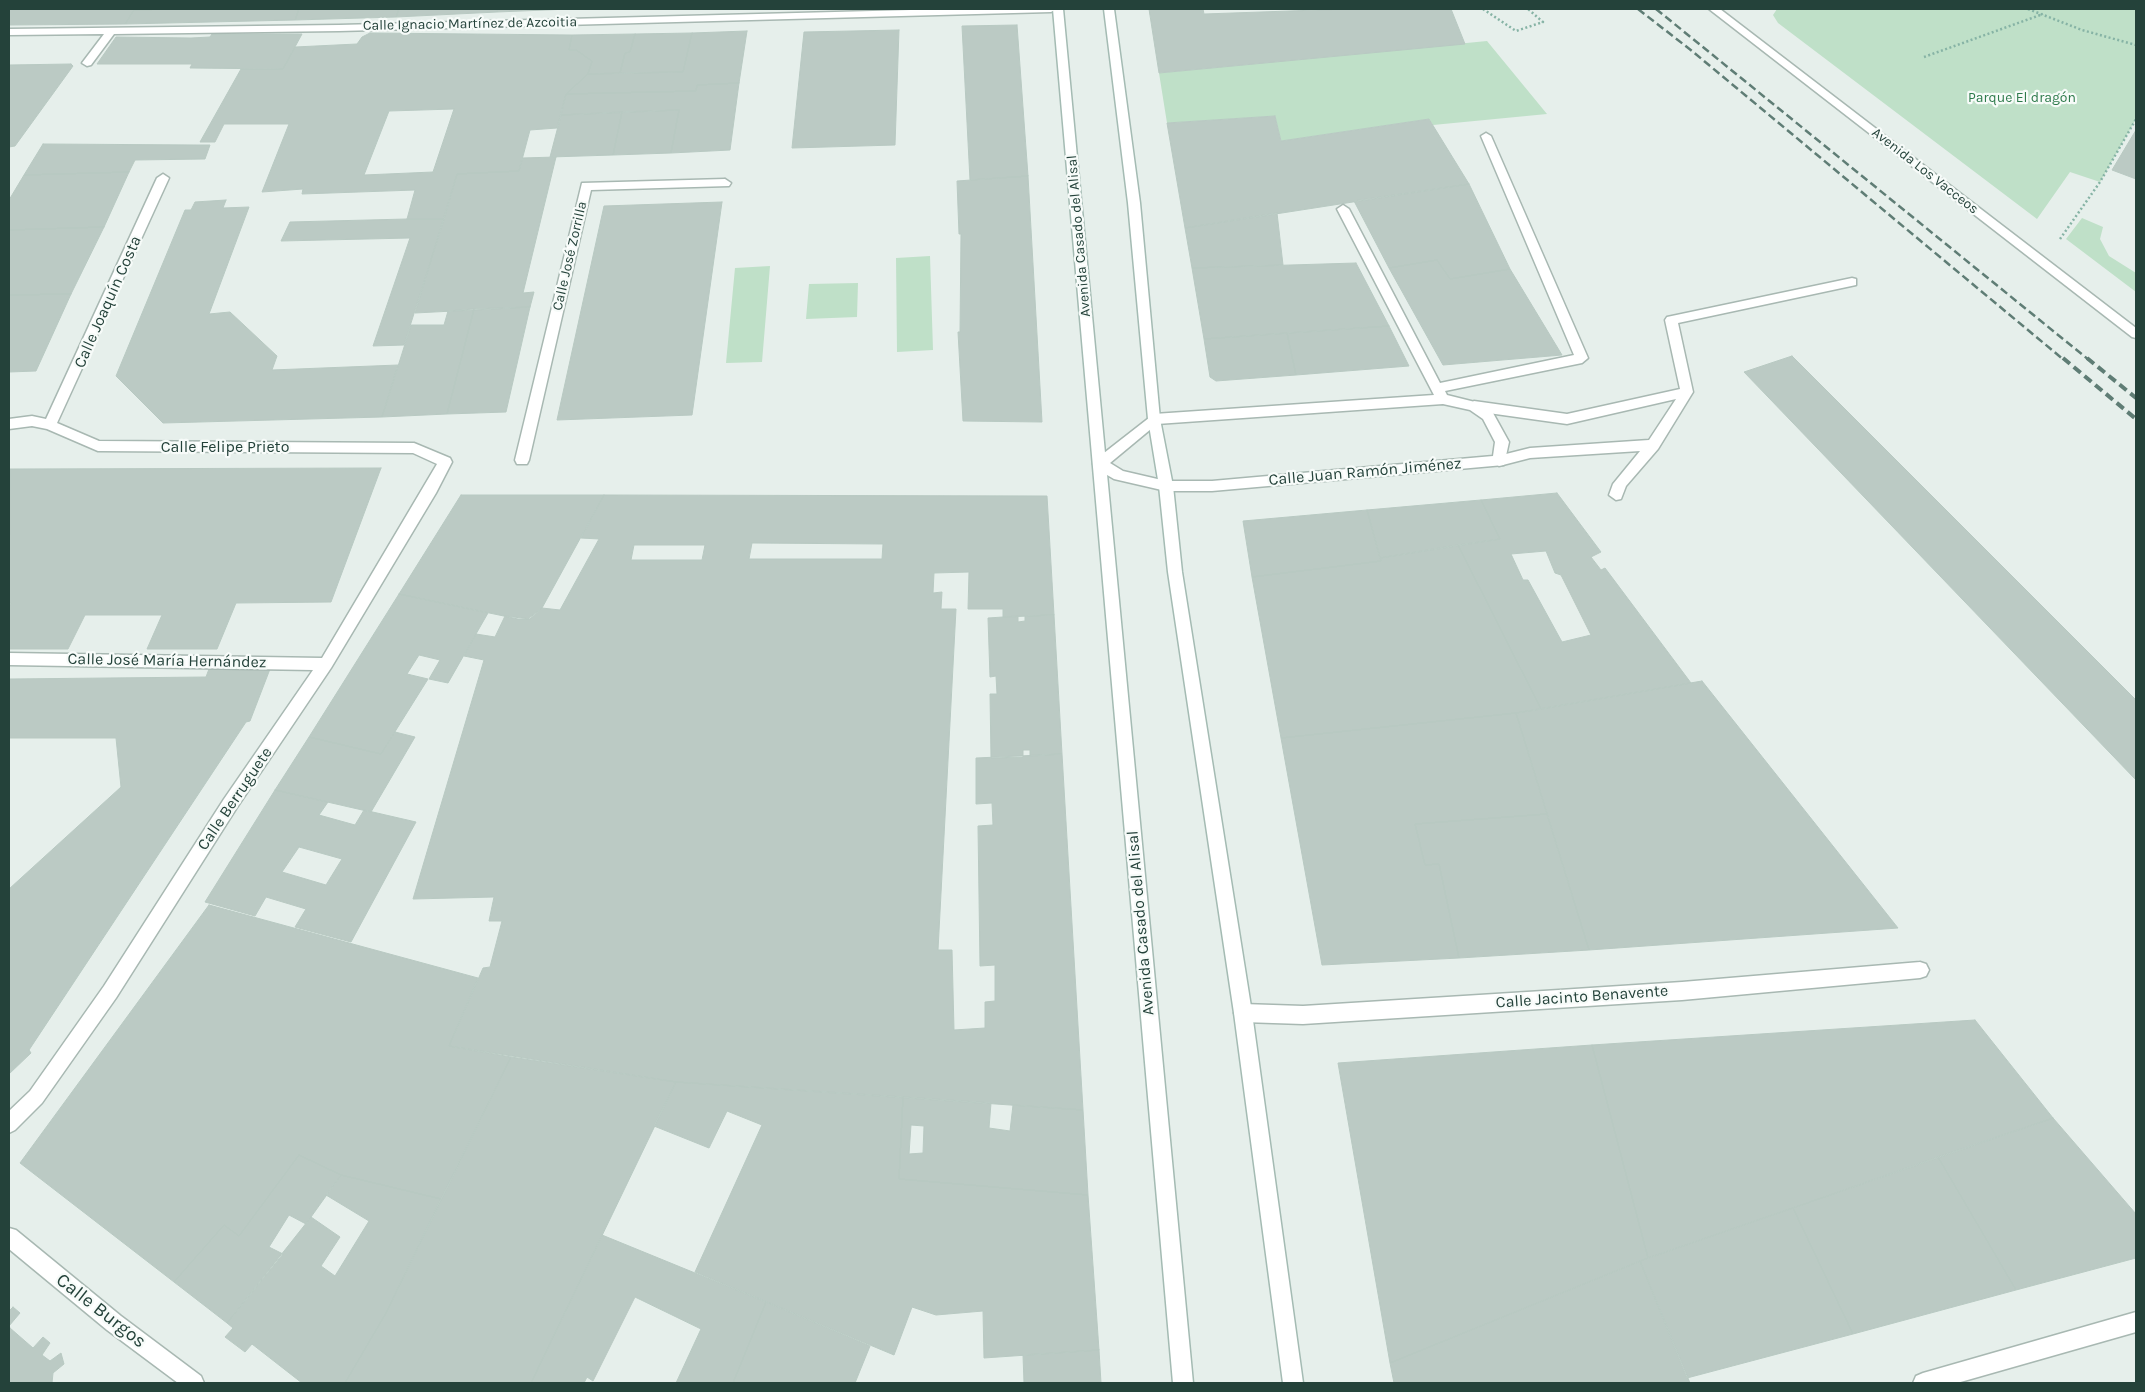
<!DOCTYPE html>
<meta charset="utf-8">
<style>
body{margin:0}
#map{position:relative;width:2145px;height:1392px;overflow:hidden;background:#e6efeb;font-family:Karla,sans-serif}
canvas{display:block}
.frame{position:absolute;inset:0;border:10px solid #24423a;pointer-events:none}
</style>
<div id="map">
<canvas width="2145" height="1392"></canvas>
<div class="frame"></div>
</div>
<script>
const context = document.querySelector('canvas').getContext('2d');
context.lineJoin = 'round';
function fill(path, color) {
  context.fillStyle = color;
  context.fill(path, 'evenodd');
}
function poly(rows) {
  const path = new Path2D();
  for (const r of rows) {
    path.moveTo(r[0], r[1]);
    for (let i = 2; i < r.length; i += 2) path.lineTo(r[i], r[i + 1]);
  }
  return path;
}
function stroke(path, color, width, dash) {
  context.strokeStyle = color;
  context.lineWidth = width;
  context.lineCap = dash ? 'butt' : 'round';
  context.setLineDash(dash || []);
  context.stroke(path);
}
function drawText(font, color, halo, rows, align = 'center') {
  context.font = font + ' Karla,sans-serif';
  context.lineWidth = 4.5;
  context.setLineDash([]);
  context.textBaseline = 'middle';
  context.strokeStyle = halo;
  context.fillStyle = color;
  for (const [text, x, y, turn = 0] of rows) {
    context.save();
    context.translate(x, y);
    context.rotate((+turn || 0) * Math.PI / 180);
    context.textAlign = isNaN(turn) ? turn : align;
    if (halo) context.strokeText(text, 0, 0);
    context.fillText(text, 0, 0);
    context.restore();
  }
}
const green = poly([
 [1777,9,2136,9,2136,119,2100,182,2070,172,2037,219,1778,23,1773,15],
 [1487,41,1547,114,1433,125,1429,119,1281,141,1275,116,1167,123,1159,73],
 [2082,218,2103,227,2100,239,2109,256,2136,273,2136,292,2066,239],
 [930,256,933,350,897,352,896,258],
 [770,266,762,362,726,363,735,268],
 [858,283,857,317,806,319,809,284]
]);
const building = poly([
 [9,9,170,9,134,10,125,24,9,25,9,9],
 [170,9,299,9,295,20,125,24,134,10,170,9],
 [299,9,399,9,396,17,295,20,299,9],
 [399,9,498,9,497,12,396,17,399,9],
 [498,9,570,9,497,12,498,9],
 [1149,9,1203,9,1204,14,1346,9,1451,9,1465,44,1159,73,1149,9],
 [1017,25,1028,176,970,180,962,26,1017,25],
 [899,30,895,145,792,148,804,32,899,30],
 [747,31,739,83,697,85,696,91,566,94,588,74,683,72,692,33,747,31],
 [370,33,572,35,569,50,576,50,592,61,588,74,566,94,557,128,530,130,519,171,457,174,444,219,407,219,415,190,302,194,303,189,262,192,289,124,224,124,215,142,200,142,241,69,283,69,295,47,357,44,362,37,370,33],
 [454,109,433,172,364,175,389,111,454,109],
 [692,33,683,72,620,73,625,53,630,52,635,34,692,33],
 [212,34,302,34,283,69,192,68,190,68,192,64,97,64,116,37,191,38,210,37,212,34],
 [635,34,630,52,625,53,620,73,588,74,592,61,576,50,569,50,572,35,635,34],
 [71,64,73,66,15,146,9,147,9,65,71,64],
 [739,83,730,150,671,153,679,110,561,115,566,94,696,91,697,85,739,83],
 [679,110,671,153,613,155,622,112,679,110],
 [622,112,613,155,550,157,561,115,622,112],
 [1275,116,1281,141,1429,119,1469,184,1185,228,1167,123,1275,116],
 [2136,130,2136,179,2112,170,2136,130],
 [43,144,198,145,210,145,205,159,135,160,129,172,24,175,43,144],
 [556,157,523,293,534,292,530,307,415,313,457,174,519,171,522,158,556,157],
 [129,172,104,227,9,230,9,200,24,175,129,172],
 [1028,176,1042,422,963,421,958,332,960,332,961,234,959,234,957,181,1028,176],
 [1469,184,1510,269,1450,279,1437,260,1389,268,1354,201,1469,184],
 [226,200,223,208,249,207,209,314,230,312,277,356,272,370,398,365,382,417,163,423,116,376,185,210,191,210,195,202,226,200],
 [722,202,692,415,557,420,604,206,722,202],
 [1277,213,1283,265,1192,268,1185,228,1277,213],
 [407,219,444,219,404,345,373,346,410,238,281,241,290,222,407,219],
 [104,227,71,294,9,295,9,230,104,227],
 [1437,260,1450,279,1510,269,1562,355,1443,365,1389,268,1437,260],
 [1356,263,1389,326,1204,339,1192,268,1356,263],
 [71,294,36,371,9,372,9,295,71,294],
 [530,307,506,412,447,414,474,309,530,307],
 [474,309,447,414,382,417,411,325,444,325,448,311,474,309],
 [1389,326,1409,366,1296,375,1287,333,1389,326],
 [1287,333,1296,375,1216,381,1210,377,1204,339,1287,333],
 [1792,356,2136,700,2136,780,1744,372,1792,356],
 [381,468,331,602,236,603,217,649,147,649,162,615,85,615,68,649,9,649,9,607,11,603,9,603,10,469,381,468],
 [1557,493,1601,552,1591,557,1601,570,1605,568,1691,683,1541,709,1458,545,1500,539,1481,500,1557,493],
 [1546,551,1555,573,1561,575,1591,635,1562,642,1528,580,1523,580,1511,554,1546,551],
 [461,495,604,495,542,608,528,619,518,619,399,594,461,495],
 [604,495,1047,496,1054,615,1003,617,1003,609,968,609,969,572,934,573,933,593,942,592,941,609,956,609,938,950,952,950,954,1030,985,1028,985,1002,995,1001,995,965,980,966,978,826,993,825,992,803,976,804,976,758,1062,754,1083,1110,676,1082,449,1046,483,968,490,967,502,921,489,921,494,897,413,899,484,660,464,656,476,634,495,637,505,616,530,619,542,608,560,610,599,539,581,538,604,495],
 [752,543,883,544,882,559,749,559,752,543],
 [634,545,705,545,702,560,631,560,634,545],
 [1481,500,1500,539,1380,558,1367,510,1481,500],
 [1367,510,1381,561,1252,577,1243,521,1367,510],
 [1458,545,1541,709,1516,713,1281,738,1252,577,1381,561,1380,558,1458,545],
 [399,594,488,613,448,683,429,679,440,660,419,655,407,674,428,679,381,754,309,737,399,594],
 [1054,615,1062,754,1030,756,1030,750,1023,750,1023,757,991,758,990,694,997,694,996,676,990,677,988,618,1018,616,1018,622,1025,621,1025,616,1054,615],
 [209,669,270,669,250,721,246,722,29,1050,31,1053,9,1074,9,889,121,787,116,738,9,738,9,679,206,677,209,669],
 [1702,681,1898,928,1589,950,1516,713,1702,681],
 [1516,713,1547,814,1415,824,1425,865,1439,864,1459,958,1322,965,1281,738,1516,713],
 [395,732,415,737,371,812,275,790,309,737,381,754,395,732],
 [275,790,328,802,319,815,355,825,364,810,416,822,351,942,295,927,306,909,266,897,255,916,205,902,275,790],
 [299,847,342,859,326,885,282,872,299,847],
 [1547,814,1589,950,1459,958,1439,864,1425,865,1415,824,1547,814],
 [209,905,478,978,449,1046,511,1057,441,1199,341,1175,299,1155,239,1236,224,1225,174,1282,20,1163,209,905],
 [1975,1020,2053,1118,1648,1258,1592,1045,1975,1020],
 [1592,1045,1648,1258,1390,1363,1338,1063,1592,1045],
 [511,1057,676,1082,531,1383,345,1383,386,1313,511,1057],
 [676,1082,903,1097,899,1179,1088,1195,1099,1350,984,1358,983,1311,936,1315,912,1307,894,1355,695,1272,762,1125,727,1111,709,1148,654,1126,676,1082],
 [903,1097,991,1103,989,1128,1010,1131,1013,1105,1083,1110,1088,1195,899,1179,903,1097],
 [911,1125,924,1126,923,1153,909,1154,911,1125],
 [2053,1118,2136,1214,2136,1258,2016,1290,1938,1157,2053,1118],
 [299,1155,341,1175,306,1224,289,1215,269,1247,283,1254,227,1323,174,1282,224,1225,239,1236,299,1155],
 [1938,1157,2016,1290,1853,1334,1793,1208,1938,1157],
 [341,1175,441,1199,386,1313,345,1383,302,1383,252,1344,245,1352,225,1337,233,1328,227,1323,311,1217,340,1237,321,1266,335,1276,369,1221,326,1195,341,1175],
 [1793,1208,1853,1334,1687,1378,1640,1261,1793,1208],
 [602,1235,766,1302,733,1383,676,1383,701,1329,635,1297,593,1381,587,1377,584,1383,531,1383,602,1235],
 [1640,1261,1690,1383,1394,1383,1390,1363,1640,1261],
 [766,1302,870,1346,855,1383,733,1383,766,1302],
 [13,1307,20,1313,9,1326,10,1328,33,1348,43,1337,50,1343,42,1355,50,1361,61,1353,64,1364,53,1373,52,1383,9,1383,9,1311,13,1307],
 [1099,1350,1101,1383,1024,1383,1023,1355,1099,1350]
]);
const path = poly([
 [1483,9,1516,31,1543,22,1528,9],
 [2028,9,2082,30,2136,45],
 [1924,57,2043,14],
 [2060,239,2100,182,2136,119]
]);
const lane = poly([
 [1852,278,1856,279,1856,285,1678,323,1693,392,1658,449,1626,486,1621,499,1616,500,1609,495,1613,484,1640,451,1530,458,1499,466,1492,461,1494,457,1530,448,1649,440,1676,399,1567,424,1474,411,1468,406,1474,401,1567,414,1680,389,1665,320,1667,317,1852,278]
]);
const street = poly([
 [949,9,1056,9,1051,12,339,31,114,34,91,65,87,66,82,63,104,34,9,35,9,29,339,25,949,9],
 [1709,9,1720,9,2136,328,2136,338,2132,337,1709,9],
 [1486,133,1491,136,1588,358,1582,363,1445,391,1447,395,1479,403,1493,413,1509,442,1504,465,1212,491,1166,491,1114,479,1095,468,1093,464,1095,460,1154,414,1434,395,1337,209,1343,205,1349,209,1440,383,1574,355,1481,136,1486,133],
 [1443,404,1470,410,1483,419,1495,442,1493,456,1212,481,1166,481,1123,471,1110,463,1157,424,1443,404],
 [163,174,169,178,57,423,99,441,414,443,450,458,452,462,436,493,331,668,236,809,116,998,42,1103,15,1130,9,1133,9,1111,30,1091,104,986,224,799,313,670,9,665,9,653,322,658,437,464,413,453,98,451,47,429,32,426,9,429,9,419,32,416,46,419,157,178,163,174],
 [725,179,731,183,729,186,591,190,529,460,527,464,517,464,515,460,582,183,725,179],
 [1920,962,1926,964,1929,970,1926,976,1920,978,1682,1000,1303,1024,1243,1022,1237,1019,1234,1013,1237,1007,1243,1004,1303,1006,1559,990,1682,982,1920,962],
 [9,1228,16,1230,121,1316,201,1376,204,1383,178,1383,107,1330,9,1249,9,1228],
 [2136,1312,2136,1332,1957,1383,1913,1383,1916,1376,1923,1373,2136,1312]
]);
const secondary = poly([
 [1053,9,1063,9,1193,1383,1173,1383,1053,9],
 [1104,9,1114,9,1140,203,1160,419,1173,486,1182,572,1252,1013,1303,1383,1283,1383,1234,1013,1168,572,1159,486,1148,419,1128,203,1104,9]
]);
const railFar1 = poly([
 [1638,9,1692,51,2064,360],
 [1656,9,2089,360]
]);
const rail = poly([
 [2063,358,2136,419],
 [2087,358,2136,398]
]);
const farStreetnames = [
 ["Calle Ignacio Martínez de Azcoitia",470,24,-1],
 ["Avenida Los Vacceos",1925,171,38],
 ["Avenida Casado del Alisal",1079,236,-95],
 ["Calle José Zorrilla",570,256,-77]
];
const farParknames = [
 ["Parque El dragón",2022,98]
];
const streetNames = [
 ["Calle Joaquín Costa",108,302,-66],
 ["Calle Felipe Prieto",225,447],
 ["Calle Juan Ramón Jiménez",1365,472,-5],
 ["Calle José María Hernández",167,661,1],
 ["Calle Berruguete",235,799,-56],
 ["Avenida Casado del Alisal",1141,923,-95],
 ["Calle Jacinto Benavente",1582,997,-4]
];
const nearStreetnames = [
 ["Calle Burgos",101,1311,38]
];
fill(green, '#bfe0c8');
fill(building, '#bbcac4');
stroke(building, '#b8c9c2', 1);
stroke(lane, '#a8b8b2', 3);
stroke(street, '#a8b8b2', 3);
stroke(secondary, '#a4bbb3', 3);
stroke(path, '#86b3a5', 2.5, [2, 2.5]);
fill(lane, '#fff');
fill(street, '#fff');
fill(secondary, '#fff');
stroke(railFar1, '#5f7d75', 2.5, [8, 4]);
stroke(rail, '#5f7d75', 4, [9, 5]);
drawText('14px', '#24423a', '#f7fbf9', farStreetnames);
drawText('14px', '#2d7a4b', '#f7fbf9', farParknames);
drawText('16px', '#24423a', '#f7fbf9', streetNames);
drawText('19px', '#24423a', '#f7fbf9', nearStreetnames);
</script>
